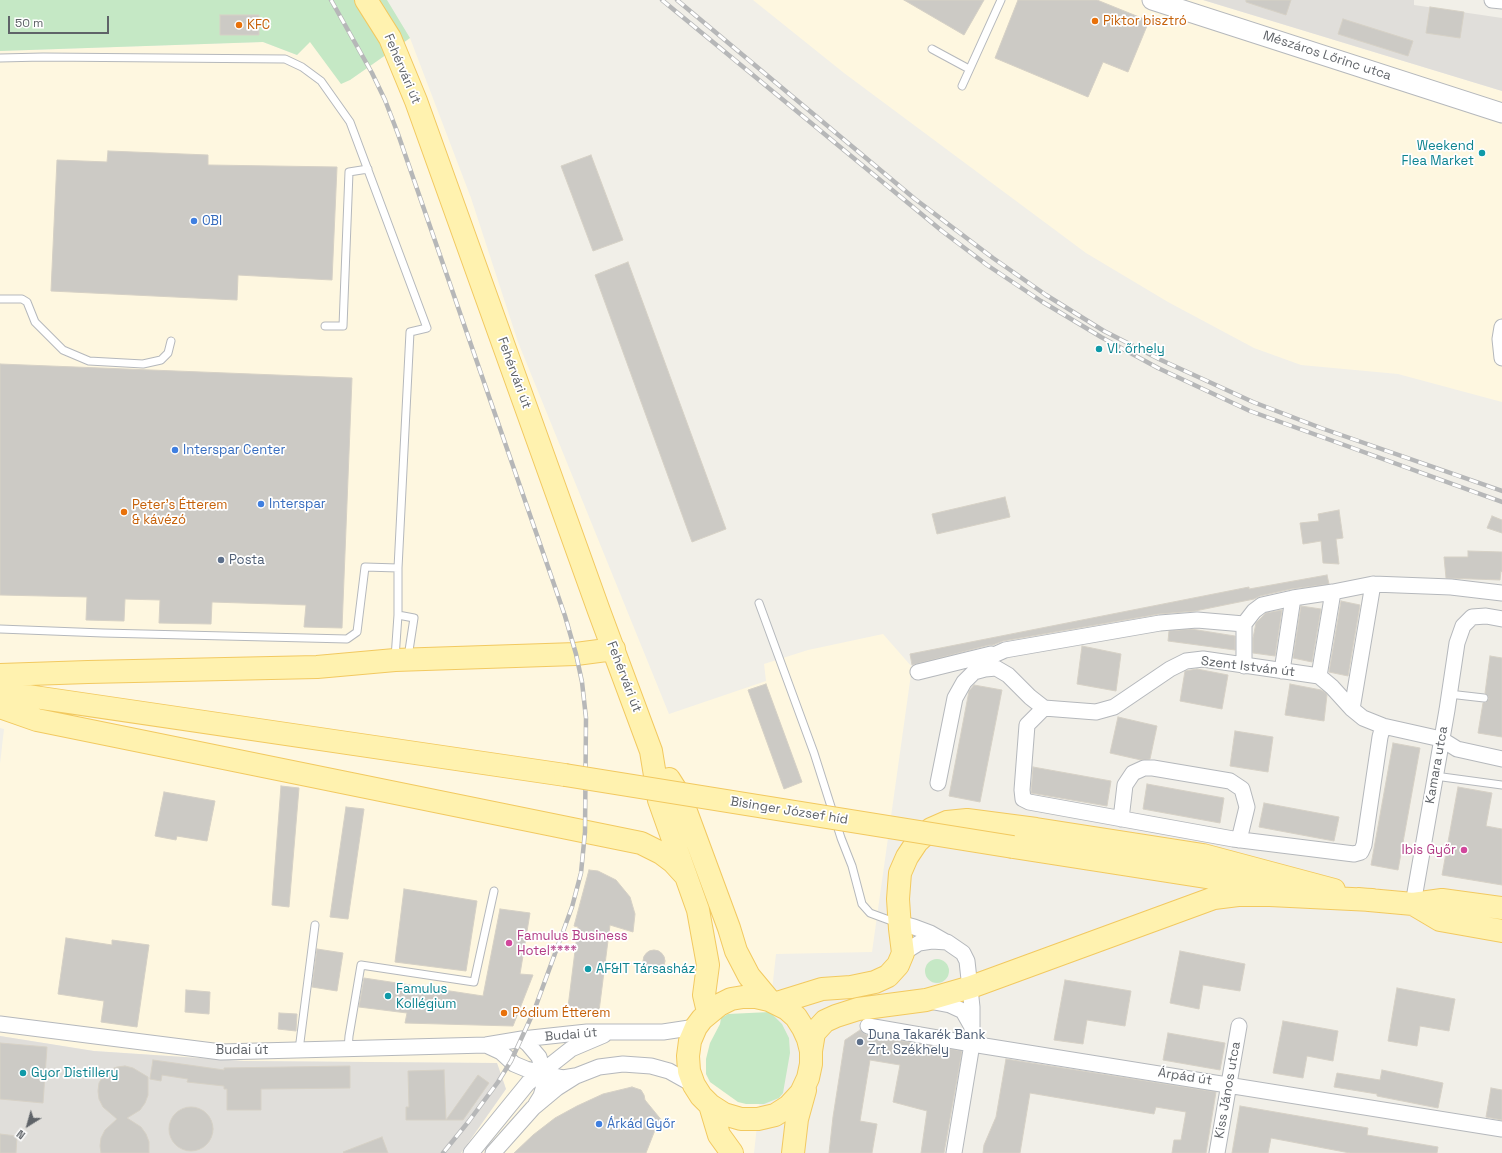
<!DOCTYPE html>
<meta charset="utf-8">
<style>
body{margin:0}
#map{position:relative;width:1502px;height:1153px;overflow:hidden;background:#f1efe8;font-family:"Space Grotesk",sans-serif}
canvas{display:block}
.north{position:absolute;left:8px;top:1105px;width:40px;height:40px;-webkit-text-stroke:3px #fff;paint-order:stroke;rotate:217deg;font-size:11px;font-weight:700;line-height:16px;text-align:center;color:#5f6368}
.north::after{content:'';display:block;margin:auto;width:14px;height:18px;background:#5f6368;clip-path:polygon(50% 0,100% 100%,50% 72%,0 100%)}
.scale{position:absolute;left:8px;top:16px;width:101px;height:18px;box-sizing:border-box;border:2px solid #5f6368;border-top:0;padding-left:5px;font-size:12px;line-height:14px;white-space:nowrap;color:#5f6368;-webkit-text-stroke:3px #fff;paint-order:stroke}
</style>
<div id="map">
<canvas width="1502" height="1153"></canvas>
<div class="north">N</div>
<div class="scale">50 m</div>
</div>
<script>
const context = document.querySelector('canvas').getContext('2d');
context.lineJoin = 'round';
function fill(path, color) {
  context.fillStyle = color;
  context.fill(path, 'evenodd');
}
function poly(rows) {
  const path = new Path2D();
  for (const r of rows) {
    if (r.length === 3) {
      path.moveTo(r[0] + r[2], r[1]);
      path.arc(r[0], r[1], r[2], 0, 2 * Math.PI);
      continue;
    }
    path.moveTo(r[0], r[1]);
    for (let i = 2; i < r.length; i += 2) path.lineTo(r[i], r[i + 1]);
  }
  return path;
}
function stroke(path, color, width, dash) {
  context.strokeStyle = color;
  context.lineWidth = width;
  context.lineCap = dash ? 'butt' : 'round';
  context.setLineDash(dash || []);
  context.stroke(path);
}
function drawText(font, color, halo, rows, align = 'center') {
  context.font = font + ' "Space Grotesk",sans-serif';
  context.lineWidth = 3.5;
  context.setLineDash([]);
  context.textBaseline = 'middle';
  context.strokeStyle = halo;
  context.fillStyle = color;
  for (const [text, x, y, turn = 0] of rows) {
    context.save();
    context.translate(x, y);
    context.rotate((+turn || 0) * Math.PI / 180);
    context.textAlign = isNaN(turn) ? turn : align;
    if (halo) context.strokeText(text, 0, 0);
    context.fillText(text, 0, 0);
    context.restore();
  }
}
const commercial = poly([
 [753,0,1203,0,1502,91,1502,402,1398,374,1301,365,1254,348,1168,302,1086,253,844,73],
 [410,38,471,198,518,342,669,714,766,681,764,664,808,650,883,634,912,667,872,952,776,954,754,1153,461,1153,506,1089,497,1063,244,1061,94,1051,0,1036,0,764,4,729,0,728,0,51,263,42,297,55,310,41,350,80]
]);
const industrial = poly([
 [1203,0,1414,0,1414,5,1502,18,1502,91],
 [0,1036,94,1051,244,1061,497,1063,506,1089,461,1153,0,1153]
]);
const green = poly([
 [0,0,387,0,410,38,350,80,341,84,310,42,297,55,263,42,0,51],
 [937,971,12],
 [770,1012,782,1024,789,1038,790,1053,783,1093,779,1098,764,1104,746,1104,738,1102,710,1082,706,1074,706,1059,710,1043,720,1024,721,1018,728,1014]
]);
const building = poly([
 [904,0,984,0,964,35,904,0],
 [1018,0,1097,0,1149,21,1128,72,1103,62,1088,97,995,58,1018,0],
 [1246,0,1291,0,1286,15,1246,2,1246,0],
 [1430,7,1464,12,1460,38,1426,33,1430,7],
 [220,15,259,15,259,35,220,35,220,15],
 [1343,19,1413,41,1408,56,1338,34,1343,19],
 [108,151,208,155,208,165,337,167,332,280,238,275,237,300,51,291,57,160,107,162,108,151],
 [591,155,623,240,593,251,561,166,591,155],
 [628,262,726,529,692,542,595,275,628,262],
 [0,364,352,378,342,628,304,627,306,605,212,602,211,624,159,623,160,600,125,599,124,621,86,620,87,597,0,595,0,364],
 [1005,497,1010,517,937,534,932,514,1005,497],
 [1339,510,1343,538,1336,539,1339,564,1323,563,1321,541,1303,544,1300,523,1319,521,1318,514,1339,510],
 [1492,516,1502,520,1502,533,1487,528,1492,516],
 [1468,551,1502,552,1502,572,1501,571,1500,580,1446,578,1444,557,1468,557,1468,551],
 [1327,575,1329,584,1291,589,1260,596,1254,599,1195,611,1159,614,1003,641,993,645,989,645,912,665,910,654,1249,587,1249,589,1327,575],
 [1341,601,1360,605,1348,676,1329,672,1341,601],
 [1301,606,1321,609,1312,662,1293,658,1301,606],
 [1282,610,1275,656,1253,653,1253,638,1256,623,1266,613,1282,610],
 [1191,629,1235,636,1235,650,1168,641,1169,631,1191,629],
 [1082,646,1121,654,1116,691,1077,684,1082,646],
 [1490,656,1502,658,1502,737,1478,733,1483,703,1486,702,1489,699,1488,696,1485,693,1490,656],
 [1197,669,1228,675,1222,709,1180,701,1185,671,1197,669],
 [766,684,802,782,784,789,748,690,766,684],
 [1290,684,1321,690,1326,693,1327,695,1324,721,1285,715,1290,684],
 [974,685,1002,690,980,802,949,796,969,691,974,685],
 [1118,717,1157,726,1150,759,1141,760,1110,753,1118,717],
 [1235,731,1273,737,1268,772,1230,766,1235,731],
 [1393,743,1420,748,1398,870,1371,865,1393,743],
 [1033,767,1111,781,1107,806,1031,793,1033,767],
 [1147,784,1224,798,1220,823,1143,809,1147,784],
 [281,786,299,788,289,907,272,905,281,786],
 [1458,787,1492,793,1486,826,1502,829,1502,885,1442,875,1458,787],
 [164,792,215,801,207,841,177,836,176,840,155,836,164,792],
 [1264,803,1339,817,1334,841,1259,827,1264,803],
 [346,807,364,809,348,919,330,917,346,807],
 [589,870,598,871,616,880,630,897,635,914,633,932,610,925,599,1011,568,1007,578,927,574,926,589,870],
 [404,889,477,901,466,971,395,962,404,889],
 [500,909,530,913,520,974,533,975,513,1026,405,1023,407,1013,359,1007,364,978,483,996,500,909],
 [66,938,112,945,112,940,149,945,137,1027,101,1022,104,1001,58,994,66,938],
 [317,949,343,953,337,991,312,987,317,949],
 [654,961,11],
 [1180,951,1245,964,1240,991,1203,985,1199,1009,1170,1003,1180,951],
 [1065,980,1131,991,1125,1026,1087,1020,1083,1044,1054,1040,1065,980],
 [1397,988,1455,999,1449,1031,1420,1026,1417,1046,1388,1041,1397,988],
 [186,990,210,992,209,1014,185,1012,186,990],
 [279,1013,297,1014,296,1031,278,1029,279,1013],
 [1283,1021,1338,1031,1333,1061,1307,1056,1303,1078,1273,1073,1283,1021],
 [860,1030,866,1035,962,1051,944,1153,921,1153,927,1111,893,1102,900,1065,870,1060,860,1121,877,1124,872,1153,829,1153,833,1117,845,1040,860,1030],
 [1168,1033,1225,1043,1220,1070,1163,1060,1168,1033],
 [0,1043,47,1047,43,1103,0,1099,0,1043],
 [1006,1059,1216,1092,1206,1153,1172,1153,1174,1140,1181,1140,1186,1112,1156,1107,1154,1114,1030,1093,1020,1153,983,1153,984,1145,996,1117,1006,1059],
 [153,1060,224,1070,224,1068,350,1066,350,1088,261,1089,261,1110,227,1110,227,1089,224,1089,224,1086,187,1082,188,1079,162,1075,161,1081,150,1079,153,1060],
 [125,1066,133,1068,148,1077,148,1095,145,1103,140,1110,127,1118,141,1127,146,1134,149,1142,149,1153,101,1153,100,1146,101,1138,105,1130,117,1119,103,1107,99,1099,98,1091,99,1083,103,1076,109,1070,117,1067,125,1066],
 [444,1070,446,1120,478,1075,489,1083,463,1120,406,1120,406,1107,409,1107,408,1071,444,1070],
 [1382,1070,1443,1083,1438,1108,1377,1096,1377,1094,1334,1087,1337,1073,1380,1080,1382,1070],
 [632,1087,641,1090,644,1095,645,1100,663,1122,655,1130,646,1153,514,1153,533,1135,555,1118,577,1106,603,1094,632,1087],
 [1491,1088,1502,1090,1502,1120,1486,1117,1491,1088],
 [1240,1106,1368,1128,1367,1135,1438,1147,1437,1153,1350,1153,1271,1138,1268,1153,1232,1153,1240,1106],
 [191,1129,22],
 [0,1134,17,1136,16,1153,0,1153,0,1134],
 [382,1137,388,1153,344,1153,343,1152,382,1137]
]);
const service = poly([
 [932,49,969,69],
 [0,58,43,57,285,59,302,67,321,81,350,122,427,328,410,332,398,568,398,615,395,658],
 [962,86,1001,0],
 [0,299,22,299,27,302,35,322,63,350,89,361,143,364,161,360,168,353,171,341],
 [325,326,343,326,349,172,368,169],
 [759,603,814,753,841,838,852,866,862,904,870,913,897,923],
 [398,615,414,618,408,657],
 [0,629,103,633,347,639,357,632,365,567,398,568],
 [1449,694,1484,698],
 [1435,776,1502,785],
 [348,1049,349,1036,361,965,474,982,494,891],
 [299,1050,315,925]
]);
const minor = poly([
 [1492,0,1502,1],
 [1502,327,1500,339,1502,358],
 [1244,666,1244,624],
 [1282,671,1293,598],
 [918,672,991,654],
 [974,672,985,659,1005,650,1160,623,1197,620,1244,624,1254,611,1262,605,1293,598,1333,592,1373,584,1451,587,1502,593],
 [1319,676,1333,592],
 [1352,709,1373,584],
 [1383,726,1380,737,1364,845,1361,852,1354,854,1233,839,1029,802,1023,799,1022,790,1027,725,1044,708,1096,712,1114,707,1170,669,1186,661,1203,659,1319,676,1332,687,1352,709,1363,718,1383,726,1441,739,1457,749,1502,759],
 [938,783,955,698,964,682,974,672,985,669,996,668,1008,675,1030,697,1044,708],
 [1121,819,1125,785,1133,773,1144,768,1153,768,1230,781,1242,789,1247,807,1239,840],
 [1413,904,1447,710,1457,643,1463,626,1472,617,1486,616,1502,619],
 [899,923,914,927,930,933,944,941],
 [903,953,919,943,932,941,947,942,963,953,967,961,972,1007,972,1044,954,1153],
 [929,1001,950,1005,963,1011,972,1027],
 [0,1024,221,1052,486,1045,522,1039,587,1032,663,1032,696,1027],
 [868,1026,972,1044,1502,1129],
 [522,1039,528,1044,539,1057,541,1064,540,1072,544,1080,544,1086,541,1096,536,1104],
 [486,1045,501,1052,514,1064,526,1069,563,1078,575,1076],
 [471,1153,528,1083,571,1049,604,1035],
 [493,1153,533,1108,557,1088,576,1076,599,1067,623,1064,651,1066,669,1071,694,1085],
 [1217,1153,1239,1026]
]);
const tertiary = poly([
 [1152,0,1502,113]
]);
const primary = poly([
 [366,0,390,38,416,101,599,611,651,751,659,800,698,910,708,965,704,995,708,1012],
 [0,675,88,672,317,667,395,660,576,654,614,649],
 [0,692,565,775],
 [0,707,37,720,641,843,661,853,673,862,684,874],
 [669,779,681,798,729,928,736,951,749,976,769,1000],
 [1013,847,1257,885],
 [1358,899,1413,904,1442,900,1502,908],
 [1413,904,1440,920,1502,931],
 [777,1003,822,989,851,987,875,982,888,976,898,965,903,953,900,929,898,899,900,873,907,857,917,842,931,829,947,822,967,820,1036,829,1203,855,1334,890],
 [811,1051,808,1039,803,1028,796,1017,787,1009,769,1000,756,997,743,997,731,999,719,1005,702,1019,696,1027,690,1041,688,1056,689,1071,694,1085,701,1096,710,1105,724,1114,741,1119,758,1119,775,1115,789,1106,801,1093,808,1078,811,1064,811,1051,814,1033,825,1021,836,1016,858,1009,926,1000,971,987,1214,898,1238,895,1270,895,1372,900],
 [710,1105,719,1135,732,1153],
 [793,1153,797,1119,805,1090]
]);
const rail = poly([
 [331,0,372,73,385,100,398,134,565,616,576,654,582,682,586,718,585,832,581,873,572,907,534,1011,511,1061,498,1082,469,1121,443,1153],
 [662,0,942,231,987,265,1041,301,1101,337,1158,368,1250,411,1502,502],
 [677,0,915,199,993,258,1046,295,1104,331,1161,360,1253,402,1321,428,1502,491]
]);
const primaryBridge = poly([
 [565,775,1013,847]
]);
const markers = [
 [1095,21,4,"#e8710a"],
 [239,25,4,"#e8710a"],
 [1482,153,4,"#0f9aa8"],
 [194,221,4,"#3f7fe0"],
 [1099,349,4,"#0f9aa8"],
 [175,450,4,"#3f7fe0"],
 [261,504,4,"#3f7fe0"],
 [124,512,4,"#e8710a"],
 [221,560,4,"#5c6f8a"],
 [1464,850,4,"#d1479c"],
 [509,943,4,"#d1479c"],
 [588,969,4,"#0f9aa8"],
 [388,996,4,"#0f9aa8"],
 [504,1013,4,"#e8710a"],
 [860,1042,4,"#5c6f8a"],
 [23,1073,4,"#0f9aa8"],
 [599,1124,4,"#3f7fe0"]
];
const foodNames = [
 ["Piktor bisztró",1103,21],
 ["KFC",247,25],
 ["Peter's Étterem",132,505],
 ["& kávézó",132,520],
 ["Pódium Étterem",512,1013]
];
const streetNames = [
 ["Mészáros Lőrinc utca",1327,56,18],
 ["Fehérvári út",402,69,67],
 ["Fehérvári út",514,373,70],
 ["Szent István út",1248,667,7],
 ["Fehérvári út",624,677,69],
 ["Kamara utca",1437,765,-80],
 ["Bisinger József híd",789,811,9],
 ["Budai út",571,1035,-5],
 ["Budai út",242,1050],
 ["Árpád út",1185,1077,9],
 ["Kiss János utca",1228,1090,-80]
];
const cultureNames = [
 ["Weekend",1474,146,"right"],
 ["Flea Market",1474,161,"right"],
 ["VI. őrhely",1107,349],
 ["AF&IT Társasház",596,969],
 ["Famulus",396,989],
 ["Kollégium",396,1004],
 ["Gyor Distillery",31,1073]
];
const shopNames = [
 ["OBI",202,221],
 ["Interspar Center",183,450],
 ["Interspar",269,504],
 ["Árkád Győr",607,1124]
];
const serviceNames = [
 ["Posta",229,560],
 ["Duna Takarék Bank",868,1035],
 ["Zrt. Székhely",868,1050]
];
const hotelNames = [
 ["Ibis Győr",1456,850],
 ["Famulus Business",517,936,"left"],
 ["Hotel****",517,951,"left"]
];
fill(commercial, '#fef7e0');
fill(industrial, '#e0deda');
fill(green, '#c5e8c5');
fill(building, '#cccac5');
stroke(building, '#d6d1c6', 1);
stroke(service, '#b5b8bc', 9);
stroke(minor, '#b5b8bc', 17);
stroke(tertiary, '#b5b8bc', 21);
stroke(primary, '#f2c960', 24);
stroke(service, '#fff', 7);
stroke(minor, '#fff', 15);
stroke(tertiary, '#fff', 19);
stroke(primary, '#fff2af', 22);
stroke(rail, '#b6b7b8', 4.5);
stroke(rail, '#fff', 3, [9]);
stroke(primaryBridge, '#f2c960', 24, []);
stroke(primaryBridge, '#fff2af', 22);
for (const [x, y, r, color] of markers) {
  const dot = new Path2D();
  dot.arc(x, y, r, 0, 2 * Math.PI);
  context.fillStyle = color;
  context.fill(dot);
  stroke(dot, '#fff', 1.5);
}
drawText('13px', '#c56008', '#fff', foodNames, 'left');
drawText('13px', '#5f6368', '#fff', streetNames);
drawText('13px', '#0d838f', '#fff', cultureNames, 'left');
drawText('13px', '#366cbe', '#fff', shopNames, 'left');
drawText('13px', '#4e5e75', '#fff', serviceNames, 'left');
drawText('13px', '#b23c85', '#fff', hotelNames, 'right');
</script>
